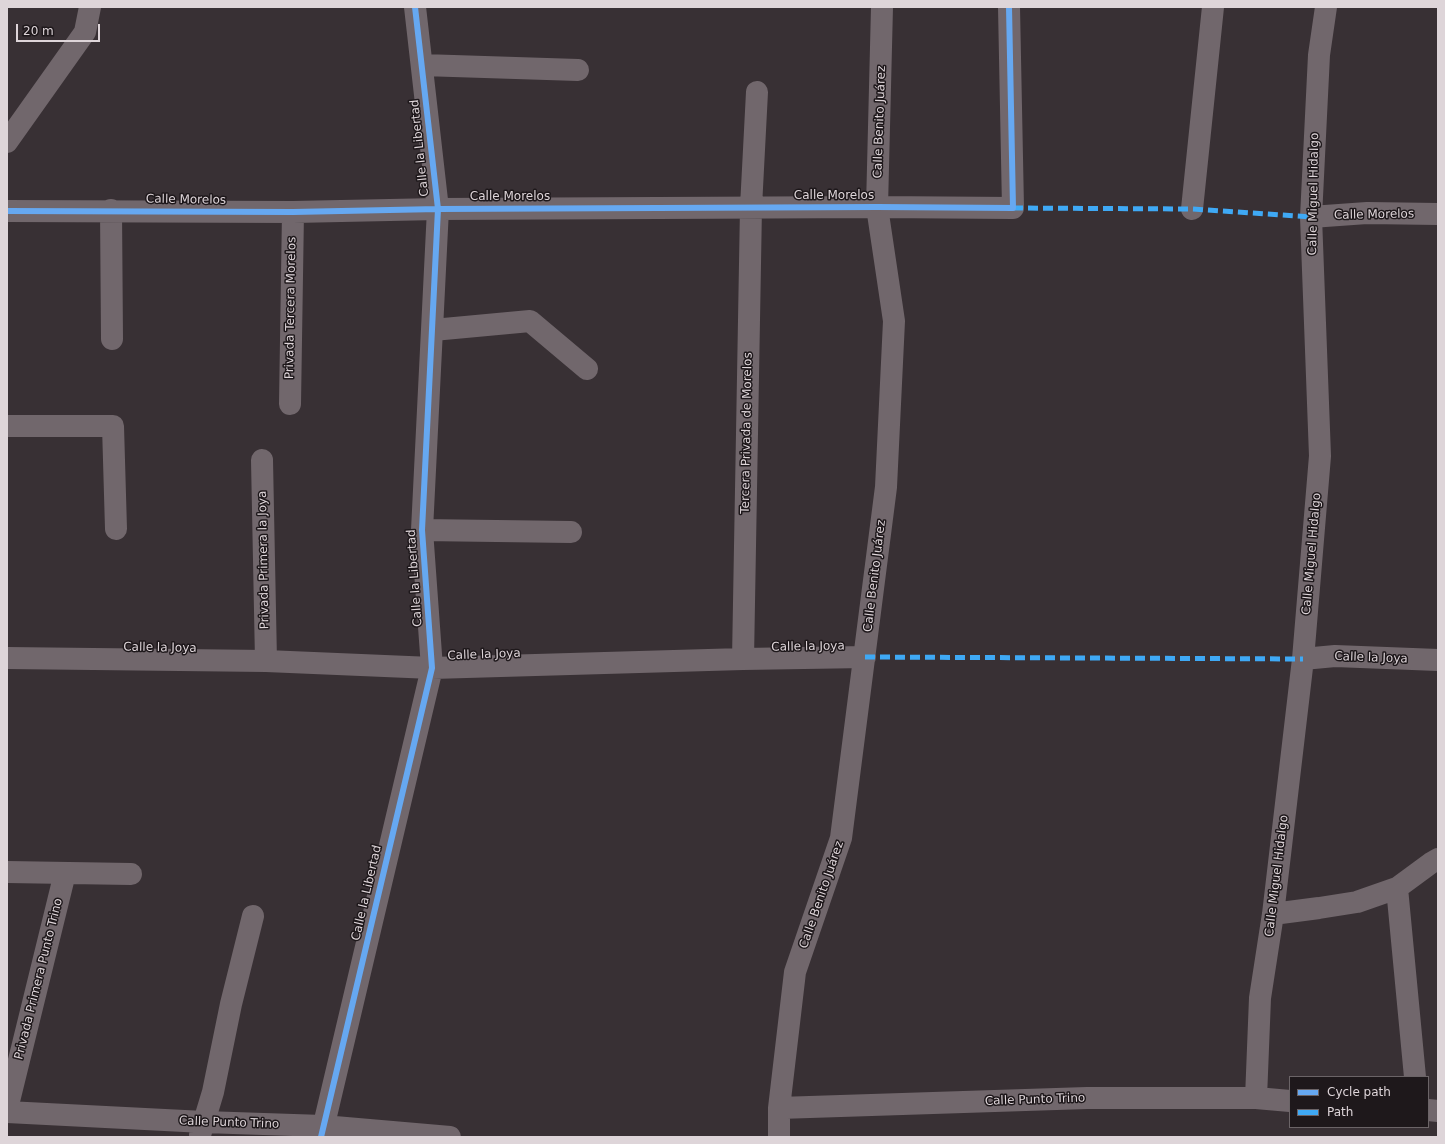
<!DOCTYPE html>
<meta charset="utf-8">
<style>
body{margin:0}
#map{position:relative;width:1445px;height:1144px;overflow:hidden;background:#383034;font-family:"DejaVu Sans",sans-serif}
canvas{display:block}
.frame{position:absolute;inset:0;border:8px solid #ded5d9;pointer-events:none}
.legend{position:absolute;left:1289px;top:1076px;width:140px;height:52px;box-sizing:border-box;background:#1e181b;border:1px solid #6b6467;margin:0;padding:5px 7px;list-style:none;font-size:12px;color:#ded5d9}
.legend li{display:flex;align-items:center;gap:8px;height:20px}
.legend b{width:20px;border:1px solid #6b6467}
.scale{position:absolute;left:16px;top:24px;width:84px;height:18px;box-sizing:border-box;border:2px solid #ded5d9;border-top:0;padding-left:5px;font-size:12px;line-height:14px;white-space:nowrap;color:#ded5d9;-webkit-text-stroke:3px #1e181b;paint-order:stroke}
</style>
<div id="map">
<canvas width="1445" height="1144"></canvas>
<div class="frame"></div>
<ul class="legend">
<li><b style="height:5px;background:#66a8f1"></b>Cycle path</li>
<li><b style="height:5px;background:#3fa9f5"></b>Path</li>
</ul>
<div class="scale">20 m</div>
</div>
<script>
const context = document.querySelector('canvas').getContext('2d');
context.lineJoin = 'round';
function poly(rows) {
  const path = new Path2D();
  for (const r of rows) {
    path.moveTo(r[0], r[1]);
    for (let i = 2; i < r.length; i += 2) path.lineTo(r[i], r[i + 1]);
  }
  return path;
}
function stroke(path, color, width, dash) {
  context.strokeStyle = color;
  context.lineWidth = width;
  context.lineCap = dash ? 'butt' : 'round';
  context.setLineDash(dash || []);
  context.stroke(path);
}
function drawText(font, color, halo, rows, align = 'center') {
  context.font = font + ' "DejaVu Sans",sans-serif';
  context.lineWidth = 3;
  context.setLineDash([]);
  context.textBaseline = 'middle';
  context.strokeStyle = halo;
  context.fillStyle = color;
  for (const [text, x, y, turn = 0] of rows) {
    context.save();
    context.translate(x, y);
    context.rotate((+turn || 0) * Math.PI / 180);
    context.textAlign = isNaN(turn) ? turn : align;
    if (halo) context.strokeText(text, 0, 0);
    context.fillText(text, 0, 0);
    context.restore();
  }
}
const minor = poly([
 [422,65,578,70],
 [7,142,85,32,90,7],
 [1192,209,1213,7],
 [111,210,112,339],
 [7,211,293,212,438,209,877,207,1013,208,1009,7],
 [1311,217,1367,213,1438,214],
 [433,330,530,321,587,369],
 [290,404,293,212],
 [7,426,113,426,116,529],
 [262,460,266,661],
 [422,530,571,532],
 [7,658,266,661,432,668,743,659,865,657],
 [743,659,751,207,757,92],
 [1303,659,1335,656,1438,660],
 [7,872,131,874],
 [1397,888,1415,1077],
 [1273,914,1319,908,1357,902,1397,888,1431,863,1438,859],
 [1256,1098,1260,998,1273,914,1303,659,1320,456,1311,217,1319,55,1326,7],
 [779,1108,1087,1098,1256,1098,1290,1101],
 [7,1109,65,873],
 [1428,1110,1438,1111],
 [7,1112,204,1122,323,1126,450,1137],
 [200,1135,213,1092,231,1004,253,916],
 [321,1137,432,668,422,530,438,209,415,7],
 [779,1137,779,1108,795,972,841,838,886,487,894,321,877,207,882,7]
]);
const quiet = poly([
 [1013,208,1192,209,1311,217],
 [865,657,1303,659]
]);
const cycleway = poly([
 [7,211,293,212,438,209,877,207,1013,208,1009,7],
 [321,1137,432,668,422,530,438,209,415,7]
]);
const streetNames = [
 ["Calle Benito Juárez",880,122,-88],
 ["Calle la Libertad",420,148,-96],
 ["Calle Miguel Hidalgo",1314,194,-89],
 ["Calle Morelos",834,196],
 ["Calle Morelos",510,197],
 ["Calle Morelos",186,200,1],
 ["Calle Morelos",1374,215,-1],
 ["Privada Tercera Morelos",291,308,-89],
 ["Tercera Privada de Morelos",747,433,-89],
 ["Calle Miguel Hidalgo",1312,554,-85],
 ["Privada Primera la Joya",264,560,-91],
 ["Calle Benito Juárez",875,576,-83],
 ["Calle la Libertad",415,578,-94],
 ["Calle la Joya",808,647,-1],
 ["Calle la Joya",160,648,1],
 ["Calle la Joya",484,655,-2],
 ["Calle la Joya",1371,658,2],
 ["Calle Miguel Hidalgo",1277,876,-83],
 ["Calle la Libertad",367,893,-77],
 ["Calle Benito Juárez",822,895,-71],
 ["Privada Primera Punto Trino",39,979,-76],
 ["Calle Punto Trino",1035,1100,-2],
 ["Calle Punto Trino",229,1123,2]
];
stroke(minor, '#71676c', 22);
stroke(quiet, '#3fa9f5', 5, [10, 5]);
stroke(cycleway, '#66a8f1', 6);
drawText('12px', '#ded5d9', '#1e181b', streetNames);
</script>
